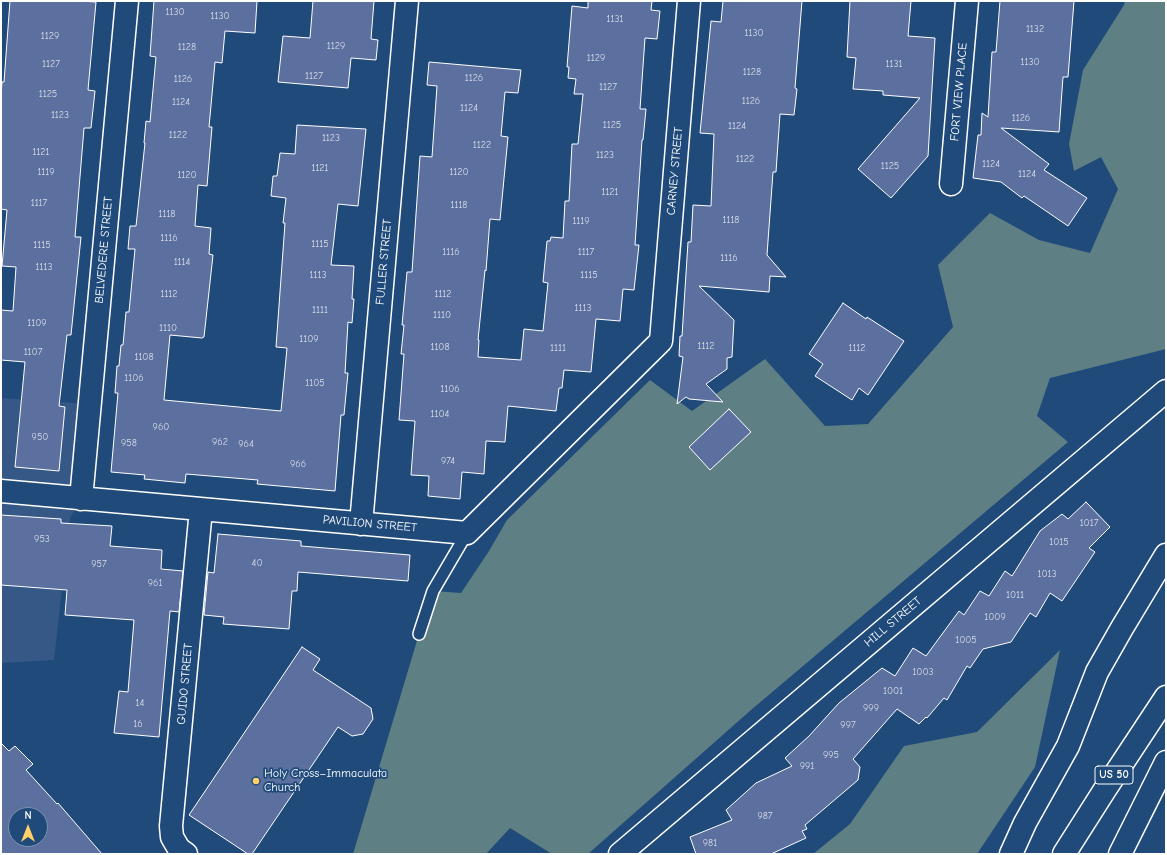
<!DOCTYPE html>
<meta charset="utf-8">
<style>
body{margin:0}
#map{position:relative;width:1167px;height:855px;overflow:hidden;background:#1f4a7a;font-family:"Comic Neue",sans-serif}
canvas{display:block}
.frame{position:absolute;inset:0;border:2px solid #fff;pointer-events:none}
.north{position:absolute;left:8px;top:807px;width:40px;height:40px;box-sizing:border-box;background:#1f4a7a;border:1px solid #7992af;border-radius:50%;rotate:0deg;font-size:11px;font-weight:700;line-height:16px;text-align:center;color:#fff}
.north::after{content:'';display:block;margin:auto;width:14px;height:18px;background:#ffd166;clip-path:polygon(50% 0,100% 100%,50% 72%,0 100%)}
</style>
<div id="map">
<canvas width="1167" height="855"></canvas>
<div class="frame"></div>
<div class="north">N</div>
</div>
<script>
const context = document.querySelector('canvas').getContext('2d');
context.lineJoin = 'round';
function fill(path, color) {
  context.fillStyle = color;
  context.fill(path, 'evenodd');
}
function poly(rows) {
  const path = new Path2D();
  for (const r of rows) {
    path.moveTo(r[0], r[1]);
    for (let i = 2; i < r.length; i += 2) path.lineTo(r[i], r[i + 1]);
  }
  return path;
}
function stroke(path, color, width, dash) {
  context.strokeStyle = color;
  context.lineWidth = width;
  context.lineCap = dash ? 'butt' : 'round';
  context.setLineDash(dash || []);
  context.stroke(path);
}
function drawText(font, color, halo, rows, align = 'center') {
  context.font = font + ' "Comic Neue",sans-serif';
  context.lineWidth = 3.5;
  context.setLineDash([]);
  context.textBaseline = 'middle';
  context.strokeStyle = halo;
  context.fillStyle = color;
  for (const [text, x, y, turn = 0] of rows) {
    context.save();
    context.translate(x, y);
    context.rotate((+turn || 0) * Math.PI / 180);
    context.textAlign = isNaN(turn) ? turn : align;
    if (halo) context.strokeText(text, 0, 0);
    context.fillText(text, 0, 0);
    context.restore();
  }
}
const built = poly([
 [1,398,90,404,81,499,70,518,54,660,1,663]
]);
const green = poly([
 [1125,1,1166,1,1166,349,1050,378,1037,416,1068,442,751,710,588,854,552,854,510,828,486,854,353,854,419,634,433,591,461,593,489,551,507,520,650,380,692,411,765,359,825,426,868,424,953,327,938,265,990,213,1039,240,1090,253,1118,189,1101,157,1074,171,1069,144,1083,70,1124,5],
 [1060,650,1035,767,977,854,813,854,850,824,904,746,977,732]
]);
const building = poly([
 [10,1,80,1,96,2,88,90,95,91,91,128,84,128,75,237,81,237,71,335,67,335,59,406,65,407,59,471,15,467,25,362,1,360,1,310,13,311,16,267,2,266,7,210,1,209,1,96,2,82,4,82,10,1],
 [154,1,257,1,255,33,225,31,222,63,215,62,209,127,212,127,207,186,198,185,195,226,211,228,209,254,213,255,204,337,202,338,170,335,164,400,281,411,287,348,276,347,285,223,283,223,286,198,271,196,273,176,277,176,280,153,295,154,297,125,366,129,358,206,338,204,331,265,354,266,352,299,354,299,352,323,348,322,345,373,348,373,344,415,341,415,335,491,257,484,258,480,186,474,185,483,144,479,145,475,111,472,118,393,115,393,117,366,119,366,121,345,123,345,126,312,129,312,135,249,128,249,130,226,136,226,145,143,144,143,146,121,150,122,156,57,150,56,154,1],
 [313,1,374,1,371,39,378,40,376,60,351,58,348,88,278,82,283,36,310,38,313,1],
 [588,1,652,1,651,10,660,11,657,39,645,38,640,109,646,109,643,140,642,140,635,245,639,245,634,290,623,289,620,321,596,319,591,372,564,370,562,388,559,388,556,411,508,406,505,442,486,441,484,474,462,472,460,499,428,496,429,476,411,475,415,421,399,420,404,354,401,354,404,325,402,325,407,272,412,272,420,156,432,157,437,86,427,85,429,62,521,70,518,93,505,92,501,136,508,137,500,220,490,219,486,271,485,270,478,340,479,340,478,357,521,360,524,329,543,331,548,283,543,282,547,241,550,241,551,237,563,238,565,201,569,201,572,144,578,144,583,94,574,94,576,79,568,78,569,67,567,67,572,6,588,8,588,1],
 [723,1,802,1,795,88,797,89,794,115,780,114,776,172,773,172,767,255,786,277,770,276,769,292,699,286,734,320,732,357,727,358,727,369,706,384,723,402,689,399,686,397,677,404,683,357,679,356,680,336,682,336,688,242,691,242,693,205,711,206,714,134,700,133,711,21,721,22,723,1],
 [850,1,911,1,908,36,935,38,928,156,891,198,858,169,920,98,883,95,883,91,853,89,856,58,847,57,850,1],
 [1000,1,1074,1,1068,77,1063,77,1059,132,1001,128,1049,164,1044,170,1087,198,1068,226,1024,196,1022,198,1001,182,973,178,978,135,981,135,982,113,988,117,992,52,996,52,1000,1],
 [843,303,866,319,867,317,904,341,868,395,859,388,852,400,815,376,823,364,809,354,843,303],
 [729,409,751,432,710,470,689,447,729,409],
 [1086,502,1110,527,1089,548,1095,552,1062,601,1050,593,1036,617,1030,613,1011,642,983,649,970,668,967,666,947,700,944,698,927,718,926,717,919,724,897,709,853,759,860,767,858,780,805,825,807,829,802,831,806,838,771,854,696,854,690,837,732,820,726,810,756,783,792,766,785,758,809,736,839,703,882,668,895,676,913,648,926,656,959,611,964,615,980,591,989,596,1005,571,1012,576,1040,531,1062,514,1068,519,1086,502],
 [1,515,61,519,61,523,112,526,110,546,162,550,161,569,183,571,179,612,170,611,159,737,114,733,119,691,128,692,134,620,65,615,67,590,1,585,1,515],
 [218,534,301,541,301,546,410,555,408,581,298,572,297,591,292,591,289,629,223,624,224,617,204,615,208,572,214,573,218,534],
 [302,647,320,659,313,670,371,708,373,719,363,734,352,736,338,727,252,854,248,854,189,815,302,647],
 [1,743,9,751,15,746,33,764,26,770,57,804,58,803,102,854,1,854,1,743],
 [16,815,40,815,40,839,16,839,16,815]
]);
const service = poly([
 [419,634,433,591,467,533]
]);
const minor = poly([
 [951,184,967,1],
 [1,491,467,533,661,341,689,1],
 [81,499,127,1],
 [361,524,407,1],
 [186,854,179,849,172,837,171,826,201,509],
 [620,854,1166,391]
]);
const trunk = poly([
 [1011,854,1025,823,1068,746,1097,672,1122,628,1166,555],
 [1064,854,1104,791,1166,697]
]);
const motorway = poly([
 [1120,854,1166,762]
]);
const markers = [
 [256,781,4,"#ffd166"]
];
const numberNames = [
 ["1130",175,12],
 ["1130",220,16],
 ["1131",615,19],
 ["1132",1035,29],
 ["1130",754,33],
 ["1129",50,36],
 ["1129",336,46],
 ["1128",187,47],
 ["1129",596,58],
 ["1130",1030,62],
 ["1127",51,64],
 ["1131",894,64],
 ["1128",752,72],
 ["1127",314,76],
 ["1126",474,78],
 ["1126",183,79],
 ["1127",608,87],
 ["1125",48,94],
 ["1126",751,101],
 ["1124",181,102],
 ["1124",469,108],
 ["1123",60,115],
 ["1126",1021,118],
 ["1125",612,125],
 ["1124",737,126],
 ["1122",178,135],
 ["1123",331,138],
 ["1122",482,145],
 ["1121",41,152],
 ["1123",605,155],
 ["1122",745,159],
 ["1124",991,164],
 ["1125",890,166],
 ["1121",320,168],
 ["1119",46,172],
 ["1120",459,172],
 ["1124",1027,174],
 ["1120",187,175],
 ["1121",610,192],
 ["1117",39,203],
 ["1118",459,205],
 ["1118",167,214],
 ["1118",731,220],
 ["1119",581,221],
 ["1116",169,238],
 ["1115",320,244],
 ["1115",42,245],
 ["1116",451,252],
 ["1117",586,252],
 ["1116",729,258],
 ["1114",182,262],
 ["1113",44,267],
 ["1113",318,275],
 ["1115",589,275],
 ["1112",169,294],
 ["1112",443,294],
 ["1113",583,308],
 ["1111",320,310],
 ["1110",442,315],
 ["1109",37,323],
 ["1110",168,328],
 ["1109",309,339],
 ["1112",706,346],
 ["1108",440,347],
 ["1111",558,348],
 ["1112",857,348],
 ["1107",33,352],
 ["1108",144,357],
 ["1106",134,378],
 ["1105",315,383],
 ["1106",450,389],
 ["1104",440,414],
 ["960",161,427],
 ["950",40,437],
 ["962",220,442],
 ["958",129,443],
 ["964",246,444],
 ["974",448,461],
 ["966",298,464],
 ["1017",1089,523],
 ["953",42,539],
 ["1015",1059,542],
 ["40",257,563],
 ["957",99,564],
 ["1013",1047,574],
 ["961",155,583],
 ["1011",1015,595],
 ["1009",995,617],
 ["1005",966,640],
 ["1003",923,672],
 ["1001",893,691],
 ["14",140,703],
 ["999",871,708],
 ["16",138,724],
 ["997",848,725],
 ["995",831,755],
 ["991",807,766],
 ["987",765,816],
 ["981",710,843]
];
const shields = [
 [1114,775,38]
];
const shieldNames = [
 ["US 50",1114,775]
];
const streetNames = [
 ["FORT VIEW PLACE",959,92,-85],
 ["CARNEY STREET",675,171,-85],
 ["BELVEDERE STREET",104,250,-85],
 ["FULLER STREET",384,262,-85],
 ["PAVILION STREET",370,524,5],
 ["HILL STREET",893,622,-40],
 ["GUIDO STREET",185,684,-85]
];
const poiNames = [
 ["Holy Cross–Immaculata",264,774],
 ["Church",264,788]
];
fill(built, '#355887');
fill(green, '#5e7f83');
fill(building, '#5c70a0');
stroke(building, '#fff', 1);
stroke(service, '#fff', 14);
stroke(minor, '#fff', 25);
stroke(trunk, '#fff', 25);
stroke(motorway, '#fff', 25);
stroke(service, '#1f4a7a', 11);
stroke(minor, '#1f4a7a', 22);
stroke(trunk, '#1f4a7a', 22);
stroke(motorway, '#1f4a7a', 22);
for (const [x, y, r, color] of markers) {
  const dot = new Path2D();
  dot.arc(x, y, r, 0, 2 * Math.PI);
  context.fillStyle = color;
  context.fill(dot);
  stroke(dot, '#1f4a7a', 1.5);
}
drawText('10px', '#d6dbe7', null, numberNames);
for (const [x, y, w] of shields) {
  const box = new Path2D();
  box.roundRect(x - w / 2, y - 9, w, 18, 3);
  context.fillStyle = '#1f4a7a';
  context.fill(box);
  stroke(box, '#fff', 1);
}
drawText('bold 11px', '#fff', null, shieldNames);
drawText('12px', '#fff', '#1f4a7a', streetNames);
drawText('12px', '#fff', '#1f4a7a', poiNames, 'left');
</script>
